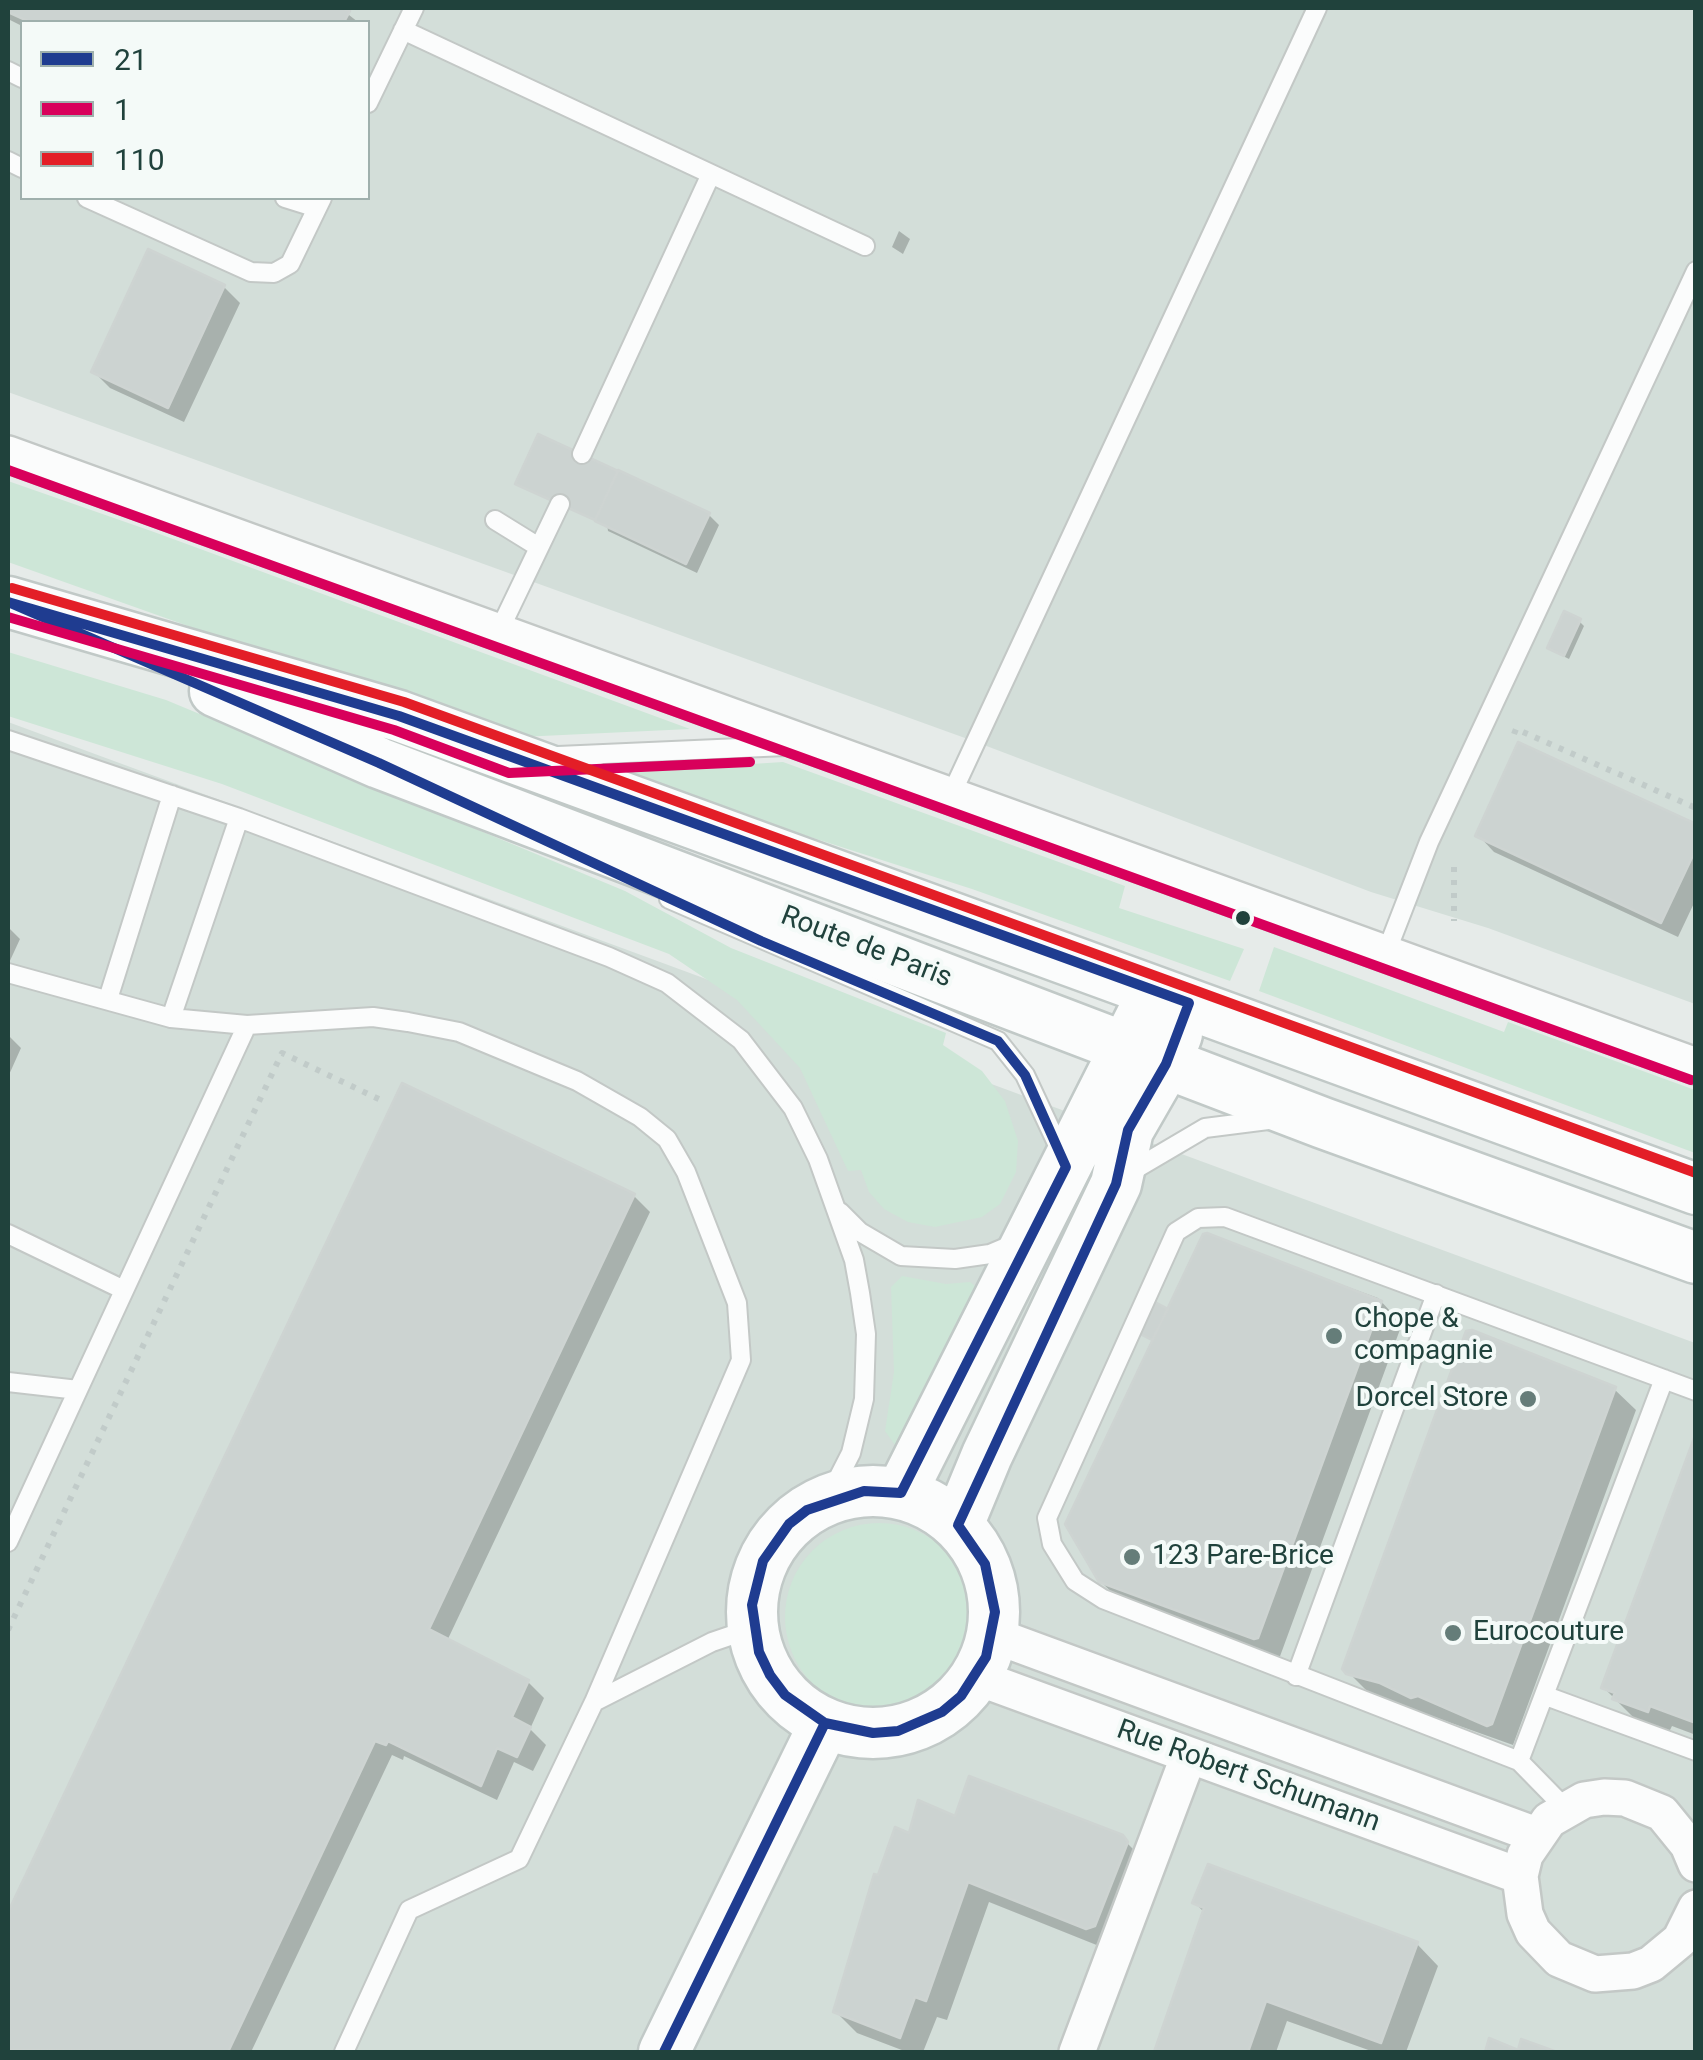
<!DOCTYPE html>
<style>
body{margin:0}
#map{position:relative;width:1703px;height:2060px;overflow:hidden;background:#e6ebe9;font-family:Roboto,sans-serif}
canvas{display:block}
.frame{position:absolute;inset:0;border:10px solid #20423c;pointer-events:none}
.legend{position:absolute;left:20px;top:20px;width:350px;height:180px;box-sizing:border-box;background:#f4faf8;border:2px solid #9fb0ad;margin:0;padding:12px 18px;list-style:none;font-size:30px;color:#20423c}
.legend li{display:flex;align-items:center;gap:20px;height:50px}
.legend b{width:50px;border:2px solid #9fb0ad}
</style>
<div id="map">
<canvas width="1703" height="2060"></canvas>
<div class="frame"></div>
<ul class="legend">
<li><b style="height:12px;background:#1f3c90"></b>21</li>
<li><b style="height:12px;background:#d8005b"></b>1</li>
<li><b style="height:12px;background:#e31e27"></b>110</li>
</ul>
</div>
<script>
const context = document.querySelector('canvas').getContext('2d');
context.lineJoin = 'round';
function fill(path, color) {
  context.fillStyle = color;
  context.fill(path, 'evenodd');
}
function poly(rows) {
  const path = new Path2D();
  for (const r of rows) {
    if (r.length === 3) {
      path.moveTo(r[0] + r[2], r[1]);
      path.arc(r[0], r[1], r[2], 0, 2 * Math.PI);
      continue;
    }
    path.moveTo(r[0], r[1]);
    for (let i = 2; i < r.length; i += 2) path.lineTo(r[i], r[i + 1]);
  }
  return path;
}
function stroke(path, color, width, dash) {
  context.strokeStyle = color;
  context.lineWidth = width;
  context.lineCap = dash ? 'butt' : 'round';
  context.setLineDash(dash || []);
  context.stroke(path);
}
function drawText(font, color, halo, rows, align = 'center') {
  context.font = font + ' Roboto,sans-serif';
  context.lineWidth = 8;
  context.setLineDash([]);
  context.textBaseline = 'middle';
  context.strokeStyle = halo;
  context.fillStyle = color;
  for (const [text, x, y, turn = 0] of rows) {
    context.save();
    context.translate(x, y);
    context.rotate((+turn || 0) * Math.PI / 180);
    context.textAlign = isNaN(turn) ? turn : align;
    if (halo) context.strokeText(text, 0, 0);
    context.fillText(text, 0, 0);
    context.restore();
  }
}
const built = poly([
 [8,8,1695,8,1695,1004,1488,928,1371,892,976,742,8,392],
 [22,22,368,22,368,198,22,198],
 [8,722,1695,1343,1695,2052,8,2052]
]);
const green = poly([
 [8,481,154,532,690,729,520,737,461,723,8,562],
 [8,652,166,700,625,891,731,948,946,1033,943,1045,982,1071,1005,1101,1018,1141,1016,1172,1000,1204,982,1217,935,1227,908,1222,884,1209,869,1192,861,1170,848,1171,800,1068,737,1000,669,954,222,784,8,716],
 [783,762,1125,886,1119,908,1244,949,1230,981,972,889,611,773],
 [1274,947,1504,1032,1508,1022,1695,1090,1695,1153,1259,991],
 [902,1276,946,1284,970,1282,979,1289,905,1442,895,1445,885,1431,894,1372,891,1287],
 [879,1617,94]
]);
const shadow = poly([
 [8,8,340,8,358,22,22,26,8,19],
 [899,231,910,239,903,254,892,247],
 [224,287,240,303,184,422,110,388,94,372],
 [619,474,709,515,719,525,697,573,608,531,607,523,520,483],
 [1579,621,1584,626,1569,659,1555,652,1550,647],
 [1696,827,1696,899,1678,937,1494,852,1478,835],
 [8,927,20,939,8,965],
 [8,1035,21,1048,8,1077],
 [403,1086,634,1196,650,1212,447,1641,528,1682,544,1698,530,1729,546,1745,533,1771,514,1762,497,1800,404,1756,403,1760,392,1755,251,2052,8,2052,8,1917],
 [1209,1236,1378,1298,1402,1324,1279,1659,1123,1603,1100,1581,1157,1342,1143,1334,1166,1311],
 [1614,1389,1636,1410,1513,1745,1370,1694,1348,1672],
 [1696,1441,1696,1735,1672,1726,1669,1732,1636,1720,1604,1688],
 [957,1819,1121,1837,1144,1860,1109,1950,989,1902,947,2020,937,2017,923,2052,907,2052,857,2033,835,2011,880,1878,910,1836],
 [1195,1903,1417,1944,1438,1966,1406,2052,1374,2052,1287,2021,1276,2052,1156,2052,1205,1913]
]);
const building = poly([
 [8,8,342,8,350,11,344,22,30,22,8,12,8,8],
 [148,249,225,285,168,408,91,372,148,249],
 [538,434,618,471,595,520,515,484,538,434],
 [618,470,710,513,686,564,595,521,618,470],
 [1564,611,1581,619,1564,656,1547,648,1564,611],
 [1518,742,1696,824,1696,849,1661,923,1475,836,1518,742],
 [402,1083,635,1194,429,1629,529,1680,512,1717,531,1727,517,1757,497,1748,481,1786,388,1741,386,1745,375,1741,228,2052,8,2050,8,1912,402,1083],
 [1207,1233,1382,1301,1258,1638,1254,1639,1099,1582,1065,1524,1203,1234,1207,1233],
 [1155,1302,1168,1309,1152,1340,1140,1334,1155,1302],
 [1472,1330,1616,1387,1492,1724,1487,1726,1418,1696,1411,1698,1380,1683,1346,1674,1342,1669,1466,1331,1472,1330],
 [1696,1433,1696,1723,1650,1706,1648,1712,1612,1699,1615,1693,1601,1688,1696,1433],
 [969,1776,1123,1835,1128,1842,1095,1926,1086,1929,968,1882,926,2001,915,1997,900,2038,833,2012,874,1874,878,1875,895,1827,909,1833,918,1800,955,1816,969,1776],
 [1208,1864,1418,1942,1381,2043,1266,2001,1248,2052,1154,2052,1204,1908,1192,1903,1208,1864],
 [1489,2038,1518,2050,1521,2039,1557,2052,1485,2052,1489,2038]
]);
const path = poly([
 [1514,734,1516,729,1696,808],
 [1454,867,1454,921],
 [8,1630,282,1053,385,1102]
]);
const lane = poly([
 [403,30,865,246],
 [8,71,22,78],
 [368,103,414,8],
 [8,161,22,168],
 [87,198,251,272,274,273,290,264,322,198],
 [285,198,317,208],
 [582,454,711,174],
 [495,520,537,546],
 [498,633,560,504],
 [8,740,239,818,609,957,667,983,741,1040,793,1108,818,1159,854,1260,860,1293,866,1334,864,1399,851,1453,827,1500],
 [558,756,786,746],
 [951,795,1317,8],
 [669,899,998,1041,1025,1075,1062,1154],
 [1386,953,1429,842,1696,271],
 [8,973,171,1018,247,1025],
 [108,999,172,795],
 [171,1018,239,818],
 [1132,1171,1205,1128,1268,1120],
 [840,1212,860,1232,901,1256,955,1259,990,1254,1016,1243],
 [8,1234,124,1290],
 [8,1382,78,1390,247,1025,373,1017,408,1022,459,1032,577,1081,640,1117,667,1139,686,1172,737,1303,741,1360,594,1702],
 [8,1542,78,1390],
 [1296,1676,1436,1294],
 [1546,1696,1696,1751],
 [1519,1761,1664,1379],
 [1565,1808,1519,1761,1103,1599,1075,1581,1052,1544,1047,1518,1176,1232,1198,1218,1225,1217,1696,1391],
 [344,2052,409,1910,519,1859,594,1702,712,1642,753,1628]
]);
const street = poly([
 [8,454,1696,1066],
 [993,1635,1536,1835],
 [976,1677,1520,1876],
 [1696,1864,1688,1845,1662,1813,1625,1798,1604,1797,1584,1800,1549,1820,1525,1855,1520,1876,1525,1914,1533,1932,1559,1959,1595,1974,1633,1971,1651,1964,1680,1940,1696,1908],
 [1077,2052,1189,1755]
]);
const secondary = poly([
 [8,602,399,716,1696,1189],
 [215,691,379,763,1323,1123,1696,1258],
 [873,1612,121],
 [901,1493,1141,1017],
 [958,1525,987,1455,1116,1184,1128,1130,1166,1064,1177,1034],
 [664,2052,825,1723]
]);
const bus1 = poly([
 [8,602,399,716,1189,1003,1166,1064,1128,1130,1116,1184,958,1525,985,1564,995,1612,986,1657,961,1696,942,1712,898,1731,873,1733,825,1723,785,1695,770,1675,759,1652,752,1605,763,1561,789,1524,807,1510,864,1491,901,1493,1066,1167,1025,1075,998,1041,761,941,379,763,8,602],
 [664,2052,825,1723]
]);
const bus2 = poly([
 [8,470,1691,1080],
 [8,617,394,730,509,773,750,762]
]);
const bus3 = poly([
 [12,588,404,702,1696,1173]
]);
const markers = [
 [1243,918,9,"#20423c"],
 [1334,1336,10,"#657d79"],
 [1528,1399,10,"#657d79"],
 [1132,1557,10,"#657d79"],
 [1453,1633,10,"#657d79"]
];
const streetNames = [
 ["Route de Paris",866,948,21],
 ["Rue Robert Schumann",1248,1777,20]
];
const poiNames = [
 ["Chope &",1354,1320],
 ["compagnie",1354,1352],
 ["Dorcel Store",1508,1399,"right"],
 ["123 Pare-Brice",1152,1557],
 ["Eurocouture",1473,1633]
];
fill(built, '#d3ded9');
fill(green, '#cde6d7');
fill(shadow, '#0003');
fill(building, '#ccd3d1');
stroke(building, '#ced4d2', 2.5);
stroke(lane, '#c3c8c6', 22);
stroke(street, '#c3c8c6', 40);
stroke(secondary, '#c1c9c7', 55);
stroke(path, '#c1cbc9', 6, [5, 8]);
stroke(lane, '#fbfcfc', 18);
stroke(street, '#fbfcfc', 35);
stroke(secondary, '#fbfcfc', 50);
stroke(bus1, '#1f3c90', 10);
stroke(bus2, '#d8005b', 10);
stroke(bus3, '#e31e27', 10);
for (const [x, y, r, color] of markers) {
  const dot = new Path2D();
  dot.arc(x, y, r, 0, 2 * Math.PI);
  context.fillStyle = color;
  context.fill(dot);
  stroke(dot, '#f4faf8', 4);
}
drawText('28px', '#20423c', '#f4faf8', streetNames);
drawText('28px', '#20423c', '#f4faf8', poiNames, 'left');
</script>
